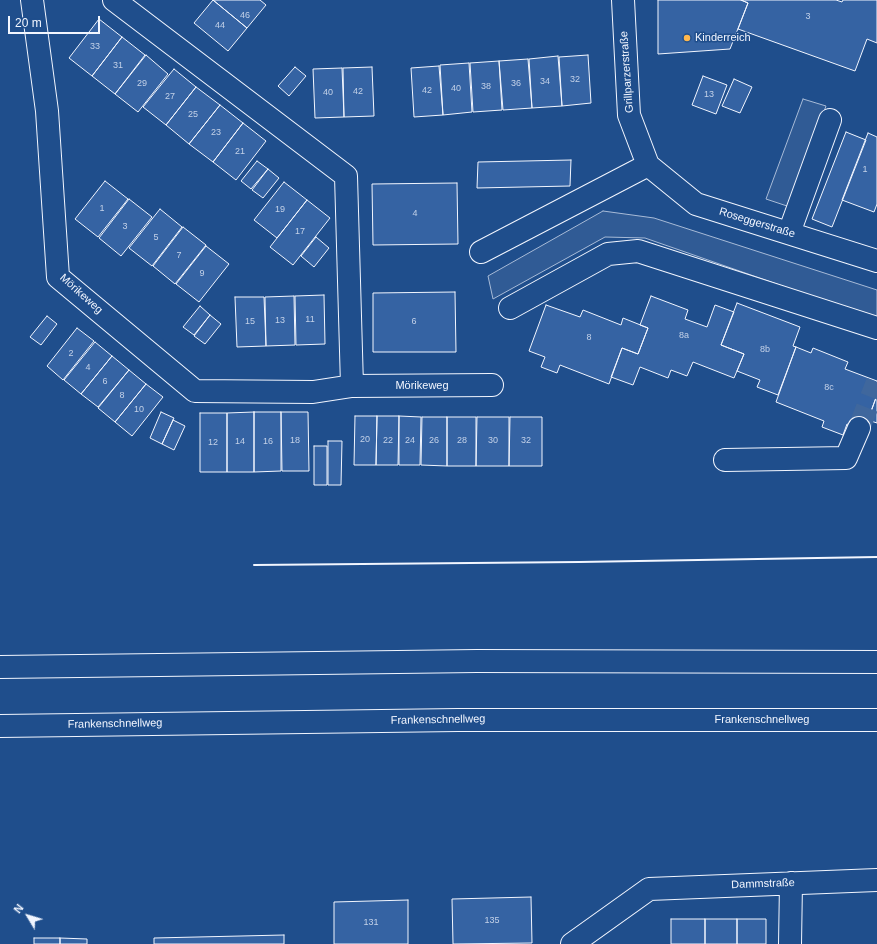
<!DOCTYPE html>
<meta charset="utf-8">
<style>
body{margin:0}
#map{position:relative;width:877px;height:944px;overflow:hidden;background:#1f4e8c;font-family:Arial,sans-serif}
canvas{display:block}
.north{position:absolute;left:8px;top:896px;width:40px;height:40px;-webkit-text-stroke:3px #1f4e8c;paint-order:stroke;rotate:308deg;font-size:11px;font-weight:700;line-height:16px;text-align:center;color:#f2f6ff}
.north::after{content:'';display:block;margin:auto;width:14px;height:18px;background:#f2f6ff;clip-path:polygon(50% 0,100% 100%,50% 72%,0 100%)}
.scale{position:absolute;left:8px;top:16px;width:92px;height:18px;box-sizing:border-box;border:2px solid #f2f6ff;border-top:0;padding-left:5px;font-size:12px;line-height:14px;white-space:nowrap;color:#f2f6ff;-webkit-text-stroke:3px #1f4e8c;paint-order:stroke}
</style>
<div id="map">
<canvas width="877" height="944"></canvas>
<div class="north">N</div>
<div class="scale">20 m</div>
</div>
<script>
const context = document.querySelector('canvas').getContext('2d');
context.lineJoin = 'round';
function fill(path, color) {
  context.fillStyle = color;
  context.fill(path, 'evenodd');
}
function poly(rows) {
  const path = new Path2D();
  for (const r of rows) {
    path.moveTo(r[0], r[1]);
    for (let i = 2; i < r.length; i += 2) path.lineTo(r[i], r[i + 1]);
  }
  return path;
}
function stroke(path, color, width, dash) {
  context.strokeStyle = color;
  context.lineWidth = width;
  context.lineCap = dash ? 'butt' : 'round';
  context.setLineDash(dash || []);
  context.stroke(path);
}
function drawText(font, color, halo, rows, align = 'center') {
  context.font = font + ' Arial,sans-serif';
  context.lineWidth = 3;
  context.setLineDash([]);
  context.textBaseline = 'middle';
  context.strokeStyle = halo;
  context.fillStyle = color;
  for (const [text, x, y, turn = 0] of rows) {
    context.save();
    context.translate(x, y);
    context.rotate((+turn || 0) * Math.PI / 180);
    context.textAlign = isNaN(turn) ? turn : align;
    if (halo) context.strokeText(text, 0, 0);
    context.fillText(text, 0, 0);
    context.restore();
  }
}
const built = poly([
 [803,99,826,106,790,207,766,199,803,99],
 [603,211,654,218,877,290,877,319,645,238,605,237,493,299,488,276,603,211]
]);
const building = poly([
 [213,0,260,0,266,5,247,28,213,0],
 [213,0,247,28,228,51,194,23,213,0],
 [658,0,741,0,748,3,730,49,658,54,658,0],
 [741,0,836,0,842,2,843,0,877,0,877,43,867,39,855,71,738,29,748,3,741,0],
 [99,19,122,37,92,76,69,58,99,19],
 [122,37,145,55,115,94,92,76,122,37],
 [146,55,168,74,138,112,115,94,146,55],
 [588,55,591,103,562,106,559,57,588,55],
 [558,56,562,106,532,108,529,59,558,56],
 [528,59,532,108,503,110,499,61,528,59],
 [499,61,502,110,473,112,470,63,499,61],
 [469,63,472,112,443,115,440,65,469,63],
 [439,66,443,115,414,117,411,68,439,66],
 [295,67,306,76,289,96,278,86,295,67],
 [372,67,374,116,344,117,343,68,372,67],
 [342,68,344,117,315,118,313,69,342,68],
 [174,69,196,87,166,125,143,107,174,69],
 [703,76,727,85,716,114,692,105,703,76],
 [734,79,752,87,740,113,722,106,734,79],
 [196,87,220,105,189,144,166,125,196,87],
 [220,105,243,123,213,162,189,144,220,105],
 [243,123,266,141,236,180,213,162,243,123],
 [846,132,866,140,832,227,812,219,846,132],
 [868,133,877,137,877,204,874,212,842,200,868,133],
 [571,160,570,186,477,188,478,162,571,160],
 [257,161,268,169,251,189,241,181,257,161],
 [268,169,279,178,263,198,252,190,268,169],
 [105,181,128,199,98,237,75,219,105,181],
 [284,182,307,200,277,238,254,220,284,182],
 [457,183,458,244,373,245,372,184,457,183],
 [129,199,152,217,121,256,99,238,129,199],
 [307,200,330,218,293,265,270,247,307,200],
 [160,209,182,227,152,266,129,248,160,209],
 [183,227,206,245,175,284,153,266,183,227],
 [316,237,329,248,314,267,301,256,316,237],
 [206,246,229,264,199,302,176,284,206,246],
 [455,292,456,352,373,352,373,293,455,292],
 [324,295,325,344,296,345,295,296,324,295],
 [294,296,295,345,266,346,265,297,294,296],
 [651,296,688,310,685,319,707,327,715,305,734,312,721,345,744,354,734,378,693,362,687,376,671,370,668,378,640,367,633,385,611,377,622,348,638,354,648,328,640,325,651,296],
 [235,297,264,297,266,346,237,347,235,297],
 [737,303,800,327,793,346,796,347,778,395,757,387,760,380,737,371,744,354,721,345,737,303],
 [546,305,580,317,583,310,621,325,623,318,648,328,638,354,622,348,609,384,560,365,557,373,541,367,545,357,529,351,546,305],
 [200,306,210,315,194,335,183,327,200,306],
 [210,315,221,324,205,344,194,336,210,315],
 [47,316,57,324,41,345,30,337,47,316],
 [77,328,94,341,63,380,47,366,77,328],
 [95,342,112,356,81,394,64,380,95,342],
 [796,347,811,353,813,348,848,362,845,369,877,381,877,395,864,430,847,424,843,435,822,427,824,421,776,402,796,347],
 [112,356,129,370,98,407,81,394,112,356],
 [129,370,146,384,115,422,98,408,129,370],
 [146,384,163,397,132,436,115,422,146,384],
 [877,395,877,423,868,420,877,395],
 [161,412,174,418,162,444,150,438,161,412],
 [254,412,281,412,281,471,254,472,254,412],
 [254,412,254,472,227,472,227,413,254,412],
 [281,412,308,412,309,471,282,471,281,412],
 [200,413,227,413,227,472,200,472,200,413],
 [355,416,377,416,376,465,354,465,355,416],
 [377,416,399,416,398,465,376,465,377,416],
 [399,416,421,417,420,465,399,465,399,416],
 [422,417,447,417,447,466,421,465,422,417],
 [447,417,476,417,476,466,447,466,447,417],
 [477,417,509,417,509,466,476,466,477,417],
 [510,417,542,417,542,466,509,466,510,417],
 [173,420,185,426,174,450,162,444,173,420],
 [328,441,342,441,341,485,328,485,328,441],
 [314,446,327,446,327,485,314,485,314,446],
 [531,897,532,943,453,944,452,899,531,897],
 [408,900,408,944,334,944,334,902,408,900],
 [671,919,705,919,705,944,671,944,671,919],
 [705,919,737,919,737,944,705,944,705,919],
 [737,919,766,919,766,944,737,944,737,919],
 [284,935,284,944,154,944,154,938,284,935],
 [34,938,60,938,60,944,34,944,34,938],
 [60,938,87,939,87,944,60,944,60,938]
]);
const minorTunnel = poly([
 [859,428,877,382]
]);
const minor = poly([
 [32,0,47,111,58,277,195,391,313,392,352,386,492,385],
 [114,0,346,176,352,386],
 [623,0,629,115,648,165],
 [648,165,696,204,877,261],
 [789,233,830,120],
 [481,252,648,165],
 [510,308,608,254,638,251,877,328],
 [725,460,846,458,859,428],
 [572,944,649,889,877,880],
 [790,944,791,883]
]);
const highway = poly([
 [0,667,477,661,877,662],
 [0,726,458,720,877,720]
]);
const wall = poly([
 [254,565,579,562,877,557]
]);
const markers = [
 [687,38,4,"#ffb74d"]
];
const numberNames = [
 ["46",245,16],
 ["3",808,17],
 ["44",220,26],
 ["33",95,47],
 ["31",118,66],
 ["32",575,80],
 ["34",545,82],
 ["29",142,84],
 ["36",516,84],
 ["38",486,87],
 ["40",456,89],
 ["42",427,91],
 ["42",358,92],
 ["40",328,93],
 ["13",709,95],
 ["27",170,97],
 ["25",193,115],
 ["23",216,133],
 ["21",240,152],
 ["1",865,170],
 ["1",102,209],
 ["19",280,210],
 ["4",415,214],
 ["3",125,227],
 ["17",300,232],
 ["5",156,238],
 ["7",179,256],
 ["9",202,274],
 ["11",310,320],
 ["13",280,321],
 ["15",250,322],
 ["6",414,322],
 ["8a",684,336],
 ["8",589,338],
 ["8b",765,350],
 ["2",71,354],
 ["4",88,368],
 ["6",105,382],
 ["8c",829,388],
 ["8",122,396],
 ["10",139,410],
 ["20",365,440],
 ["18",295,441],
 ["22",388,441],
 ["24",410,441],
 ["26",434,441],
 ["28",462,441],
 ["30",493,441],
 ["32",526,441],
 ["14",240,442],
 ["16",268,442],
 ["12",213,443],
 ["135",492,921],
 ["131",371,923]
];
const poiNames = [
 ["Kinderreich",695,38]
];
const streetNames = [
 ["Grillparzerstraße",627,72,-94],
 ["Roseggerstraße",757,223,17],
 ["Mörikeweg",81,294,42],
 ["Mörikeweg",422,386],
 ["Frankenschnellweg",438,720,-1],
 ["Frankenschnellweg",762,720],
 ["Frankenschnellweg",115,724,-1],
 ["Dammstraße",763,884,-2]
];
fill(built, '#305b95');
stroke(built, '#a8bbd7', 1);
fill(building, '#3563a3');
stroke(building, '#f2f6ff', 1);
stroke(minorTunnel, '#3f679d', 22, [22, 11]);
stroke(minor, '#f2f6ff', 24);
stroke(highway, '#f2f6ff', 24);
stroke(minor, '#1f4e8c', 22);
stroke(highway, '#1f4e8c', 22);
stroke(wall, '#f2f6ff', 2);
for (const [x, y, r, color] of markers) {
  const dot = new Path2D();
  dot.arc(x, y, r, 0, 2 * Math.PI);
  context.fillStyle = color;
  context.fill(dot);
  stroke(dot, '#1f4e8c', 1.5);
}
drawText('9px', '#c3d1e8', null, numberNames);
drawText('11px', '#f2f6ff', '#1f4e8c', poiNames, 'left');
drawText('11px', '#f2f6ff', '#1f4e8c', streetNames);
</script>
